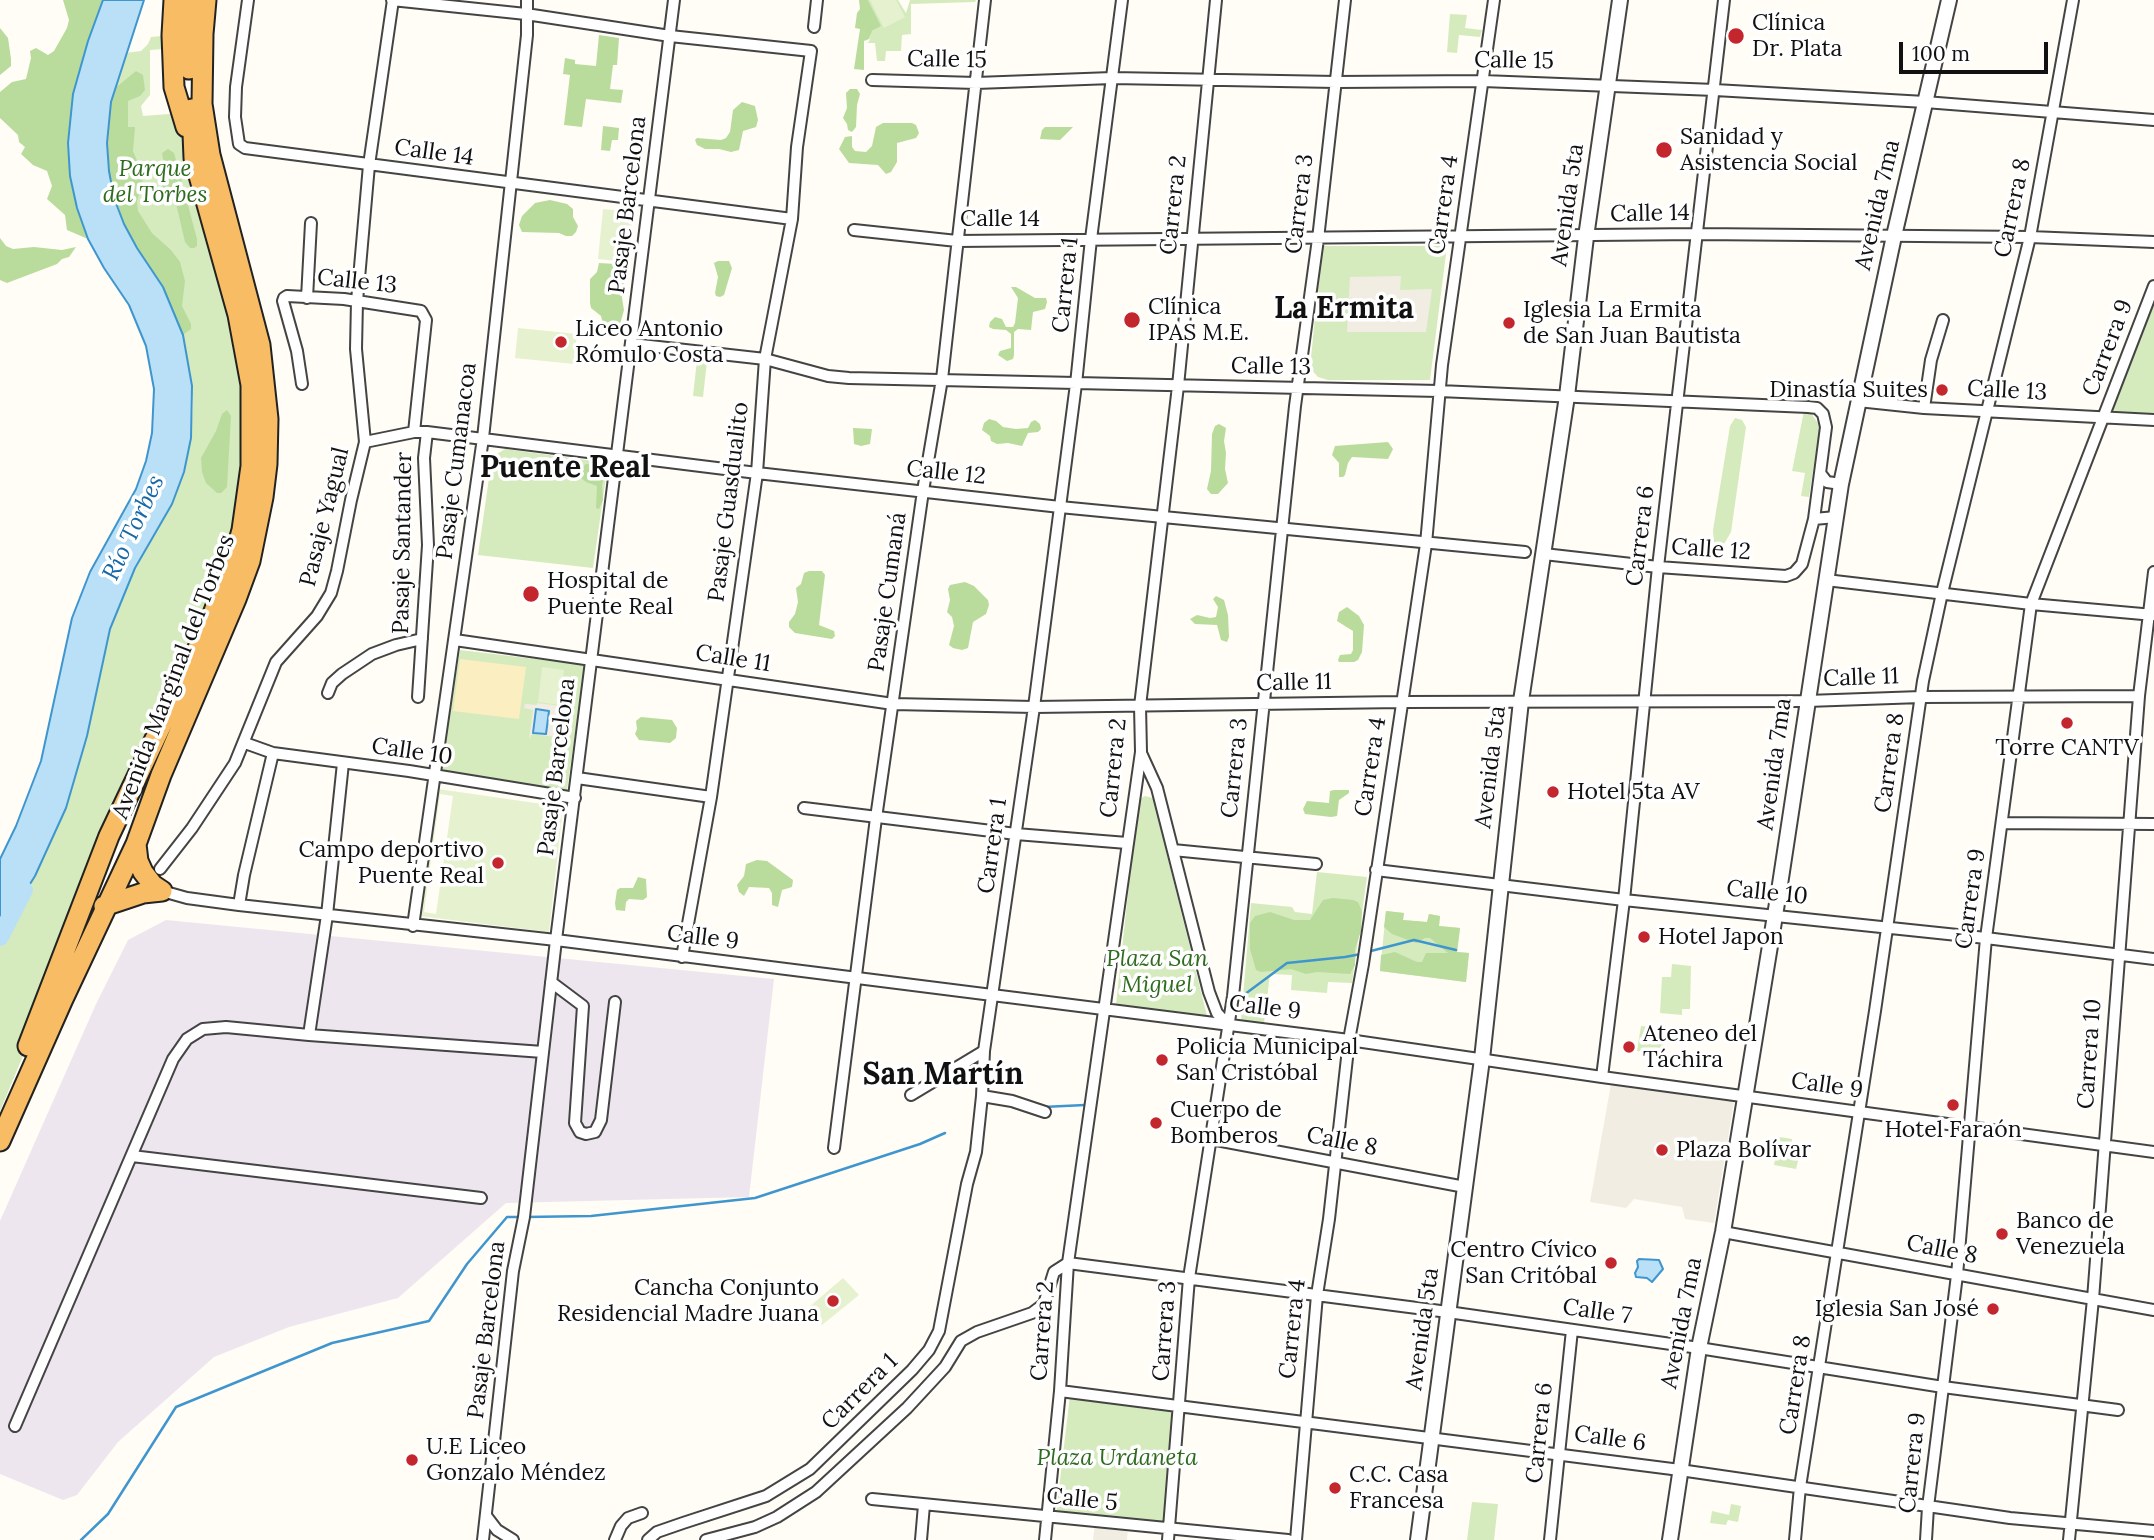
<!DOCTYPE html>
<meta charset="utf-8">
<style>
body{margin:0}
#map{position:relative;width:2154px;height:1540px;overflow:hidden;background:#fffdf5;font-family:Lora,serif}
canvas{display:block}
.scale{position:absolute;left:1899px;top:42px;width:149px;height:32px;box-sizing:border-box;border:4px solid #111;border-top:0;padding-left:9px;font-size:21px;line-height:24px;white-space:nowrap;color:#111;-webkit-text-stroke:5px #fff;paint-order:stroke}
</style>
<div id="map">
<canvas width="2154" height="1540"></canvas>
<div class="scale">100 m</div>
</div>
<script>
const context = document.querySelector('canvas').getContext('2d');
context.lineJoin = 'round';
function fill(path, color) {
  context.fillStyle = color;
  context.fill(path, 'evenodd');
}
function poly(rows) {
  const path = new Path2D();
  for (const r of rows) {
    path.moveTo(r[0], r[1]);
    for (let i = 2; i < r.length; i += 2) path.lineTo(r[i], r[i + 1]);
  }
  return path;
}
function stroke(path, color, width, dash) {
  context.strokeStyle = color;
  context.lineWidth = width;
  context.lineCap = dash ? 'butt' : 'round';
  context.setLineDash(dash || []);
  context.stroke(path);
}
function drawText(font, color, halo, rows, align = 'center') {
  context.font = font + ' Lora,serif';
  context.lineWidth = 7;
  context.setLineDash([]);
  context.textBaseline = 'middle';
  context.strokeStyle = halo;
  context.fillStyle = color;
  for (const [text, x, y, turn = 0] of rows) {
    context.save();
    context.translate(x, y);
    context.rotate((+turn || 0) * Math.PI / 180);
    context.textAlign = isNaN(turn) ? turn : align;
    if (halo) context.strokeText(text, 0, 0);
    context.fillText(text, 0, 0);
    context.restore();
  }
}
const industrial = poly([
 [166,920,774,979,749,1197,506,1203,398,1298,289,1327,214,1357,118,1442,77,1495,63,1500,0,1474,0,1221,96,1004,128,940]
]);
const green = poly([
 [868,0,898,0,906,13,910,0,976,0,975,2,911,4,911,34,902,35,901,51,886,51,885,61,877,61,875,43,866,43,869,42,871,32,880,26],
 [1450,14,1467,15,1465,28,1482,30,1480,37,1459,35,1457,53,1447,52],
 [172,35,163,49,150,50,150,95,141,106,143,116,182,113,246,348,242,530,0,1111,0,932,35,876,66,808,87,736,110,629,135,568,172,504,184,472,191,438,193,403,190,369,145,259,111,102,125,53,141,51,148,44,151,37],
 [1322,246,1447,246,1430,380,1328,380,1318,377,1310,368],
 [2154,286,2154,420,2104,418],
 [697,360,707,361,703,397,693,396],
 [1804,411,1810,412,1820,426,1809,497,1801,496,1805,473,1792,471],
 [1735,418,1742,420,1746,427,1731,532,1724,544,1717,547,1714,546,1713,530,1730,426],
 [505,449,608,463,593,568,478,555,492,457],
 [460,650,585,665,567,790,440,770],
 [1145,796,1153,798,1207,1016,1116,1005,1138,800],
 [1317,872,1367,877,1352,983,1328,982,1327,993,1291,990,1292,975,1270,974,1264,1023,1241,1021,1251,903,1292,907,1295,912,1312,914],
 [1386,911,1404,913,1403,920,1427,922,1429,914,1440,916,1439,926,1460,928,1457,952,1469,953,1466,982,1380,971],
 [1672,964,1691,966,1690,1009,1682,1009,1682,1015,1660,1013,1662,977,1671,977],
 [1641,1026,1650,1027,1663,1043,1663,1053,1637,1051],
 [1779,1137,1792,1139,1790,1151,1800,1153,1796,1169,1774,1165],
 [1070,1395,1178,1407,1165,1523,1056,1514],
 [1472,1502,1498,1504,1494,1540,1467,1540],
 [1731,1504,1741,1506,1738,1522,1728,1520,1726,1525,1710,1523,1712,1511,1729,1515]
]);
const forest = poly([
 [63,0,103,0,77,79,69,127,69,160,73,192,88,239,67,230,65,215,47,199,52,186,47,171,33,165,21,154,25,147,19,142,18,135,0,118,0,92,12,82,26,79,31,58,30,51,36,48,48,55,54,51,67,28,69,20],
 [859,0,868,0,881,26,872,31,869,39,864,41,864,70,854,69,860,29,855,28,857,13,860,9],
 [0,28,8,38,11,59,11,66,0,75],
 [599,35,619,38,617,65,613,65,610,89,623,90,621,103,586,99,582,127,564,125,570,75,563,74,565,58,575,60,575,64,596,66],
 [136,71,143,75,145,90,140,96,128,101,128,127,135,127,133,151,143,175,142,185,137,201,138,211,152,233,171,250,180,262,185,281,182,306,191,324,191,329,183,335,163,287,137,248,124,224,111,185,107,143,111,102,114,89],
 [850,89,857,89,860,94,857,105,856,127,852,132,848,130,847,124,843,118,847,108,846,93],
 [742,102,755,106,758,120,756,127,743,131,739,150,731,152,719,149,705,149,697,145,695,140,697,138,721,140,726,138,730,132,733,110],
 [883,123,912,123,916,125,919,133,916,138,897,143,897,162,891,172,886,174,878,165,849,163,839,149,845,137,852,136,852,147,855,151,866,152,872,146,876,127],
 [603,126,619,128,618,140,612,140,610,151,601,150],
 [1045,127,1073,127,1060,140,1040,139,1042,130],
 [168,149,174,153,176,160,197,239,197,246,194,248,190,248,185,242,175,199,163,188,160,181,159,174,164,164,162,153],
 [550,200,567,204,573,209,573,217,578,226,576,232,572,236,566,236,559,233,522,232,519,225,522,216,535,203],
 [0,238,6,246,13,249,34,247,62,250,76,247,69,257,62,259,57,264,7,283,0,280],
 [718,261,729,261,732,268,724,295,720,297,716,296,715,293,718,277,714,263],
 [599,263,616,264,625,274,622,298,624,310,619,328,615,333,605,332,601,316,591,308,590,303,590,279,597,272],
 [1011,287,1016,287,1035,298,1046,298,1047,302,1045,309,1033,312,1031,330,1018,329,1014,332,1014,355,1013,359,1007,361,998,355,1000,351,1011,348,1011,334,1006,330,993,329,989,327,990,322,995,317,1002,319,1006,327,1013,327,1015,323,1018,298],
 [227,410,231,416,227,487,221,493,217,493,206,483,202,472,201,458,216,431,222,414],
 [989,419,996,421,1003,427,1016,429,1028,428,1031,422,1035,420,1040,424,1041,429,1038,432,1028,433,1022,446,1008,443,997,444,991,441,990,436,982,430,984,423],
 [1219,424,1226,428,1224,441,1226,453,1225,469,1228,483,1218,494,1211,494,1207,489,1211,471,1212,434,1215,426],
 [853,428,872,429,870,444,861,446,854,444],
 [1388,442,1393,449,1388,459,1352,457,1348,463,1345,475,1343,477,1339,477,1339,463,1332,455,1335,446],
 [586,464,597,465,606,471,602,485,603,500,599,509,596,508,597,486,586,482,580,477,580,468],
 [809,571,822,571,825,575,819,625,834,631,835,636,832,639,795,633,789,627,789,622,795,614,798,602,796,588,801,584,804,573],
 [965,582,974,586,988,600,989,605,986,614,973,622,968,648,962,650,953,648,949,645,954,626,952,617,947,612,950,600,948,589,950,585],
 [1216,596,1224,600,1228,615,1229,637,1227,642,1221,640,1217,625,1195,624,1190,619,1197,615,1210,618,1216,617,1218,607,1213,599],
 [1347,607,1359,616,1364,625,1362,652,1358,660,1354,662,1339,662,1338,660,1340,655,1351,654,1353,650,1353,631,1337,621,1339,612],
 [641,717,672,720,677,728,676,738,670,743,639,740,635,734,637,729,636,721],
 [1334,790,1349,790,1349,793,1339,800,1337,816,1331,817,1305,814,1303,809,1307,801,1329,803,1330,791],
 [757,860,767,861,793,880,792,887,782,890,778,907,772,905,772,893,769,888,749,887,744,896,739,892,737,885,744,876,746,864],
 [638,877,646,879,647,897,643,900,629,899,626,902,625,911,616,910,615,903,617,890,620,888,633,888],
 [1333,898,1353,900,1358,902,1362,911,1361,931,1355,949,1355,965,1350,974,1317,972,1306,974,1291,969,1261,972,1256,970,1250,949,1250,923,1255,916,1270,912,1294,920,1310,920,1323,900],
 [1386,911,1404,913,1403,920,1427,922,1429,914,1440,916,1439,926,1460,928,1457,952,1469,953,1466,982,1380,971,1381,955,1395,952,1417,962,1422,962,1426,953,1448,953,1430,938,1425,938,1416,943,1392,934,1384,927]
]);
const sand = poly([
 [460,659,526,667,519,719,453,711]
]);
const pitch = poly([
 [870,0,896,0,905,17,884,28],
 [603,209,633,212,627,262,598,259],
 [518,328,577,334,574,364,515,358],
 [542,667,564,670,559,705,538,702],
 [438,789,563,807,549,932,419,916],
 [440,794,453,796,436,914,424,912],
 [843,1278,859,1295,822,1325,808,1308]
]);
const plaza = poly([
 [1401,276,1400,290,1432,289,1426,332,1347,332,1350,277],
 [537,703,560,706,556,737,532,734,529,739,533,710,524,708,525,704,537,705],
 [1611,1084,1734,1101,1714,1223,1685,1219,1682,1207,1634,1199,1626,1208,1590,1202],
 [1095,1522,1128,1526,1127,1540,1093,1540]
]);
const water = poly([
 [103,0,144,0,111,102,107,143,109,171,114,198,124,224,137,248,163,287,183,335,192,386,191,438,184,472,172,504,135,568,110,629,87,736,66,808,35,876,0,932,0,859,16,826,41,761,72,618,90,572,136,489,146,461,152,433,154,389,146,346,129,305,104,268,88,239,77,208,70,176,68,143,73,94,88,41,103,0],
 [536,709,549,711,546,734,533,733,536,709],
 [1639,1259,1659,1260,1663,1269,1652,1282,1647,1278,1636,1277,1635,1273,1638,1267,1637,1261,1639,1259]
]);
const stream = poly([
 [1367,952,1414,940,1456,950],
 [1237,1000,1287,963,1345,957,1361,954],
 [1043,1107,1085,1105],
 [526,1217,591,1216,755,1198,920,1144,945,1133],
 [81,1540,108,1514,176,1407,332,1343,429,1321,467,1264,507,1217,519,1217]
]);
const river = poly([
 [0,937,24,890]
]);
const minor = poly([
 [248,0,236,87,235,117,239,144,245,148,792,219],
 [392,0,526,14,670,36,811,51,797,147,792,219,765,359,757,473,711,797,682,957],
 [814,27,817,0],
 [872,80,976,83,1112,78,1336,82,1483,81,1715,90,1925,102,2154,120],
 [854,230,957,241,1698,234,2030,237,2154,242],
 [307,298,311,223],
 [632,344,765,359,828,376,849,378,1439,391,1808,407,1817,408,1823,414,1826,427,1820,473,1827,482,1841,484],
 [302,384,297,351,283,301,284,298,287,296,344,299,421,311,426,320,414,432],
 [1858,401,1924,408,2154,420],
 [1924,408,1931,360,1943,320],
 [365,442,414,432,427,432,757,473,1060,507,1525,552],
 [1814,519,1820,473],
 [1544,554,1658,567,1786,576,1794,573,1802,564,1814,519,1836,517],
 [1826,580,2031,604,2154,615],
 [455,640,893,704,1034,707,1402,702,1807,701,1921,697,2139,696],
 [328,693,332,683,342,674,372,654,396,645,422,639],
 [418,697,428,545,424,458,427,432],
 [245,743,273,753,409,771,575,798],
 [1141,753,1157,788,1209,992,1217,1013,1228,1025],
 [577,778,711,797],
 [804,808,1016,834,1127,843],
 [2002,823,2154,824],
 [1173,850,1316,864],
 [160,869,192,828,235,763,276,662,317,616,331,593,337,571,351,500,365,442,356,349,357,301,369,165,393,0],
 [1376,870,1624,900,1986,938,2154,959],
 [162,891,187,898,239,905,556,940,1349,1040,1602,1077,2154,1152],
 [239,905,244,875,273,753],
 [413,926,483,438,527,35,527,0],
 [551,982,583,1006,575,1123,580,1132,586,1134,595,1132,601,1120,615,1002],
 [309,1035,543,1052],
 [1602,1077,1624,900,1658,567,1724,0],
 [911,1095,984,1051],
 [982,1096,1012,1101,1045,1112],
 [1211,1139,1465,1187],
 [834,1148,876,818,923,491,942,379,985,0],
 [132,1156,481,1198],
 [1723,1232,2154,1310],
 [1068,1263,1448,1312,1699,1348,1943,1387,2118,1410],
 [1060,1391,1680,1470,2010,1518,2154,1531],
 [15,1426,173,1059,187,1039,203,1029,226,1027,309,1035,327,915,343,763],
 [872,1499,1288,1540],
 [487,1517,497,1530,513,1540],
 [483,1540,513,1271,524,1217,556,940,674,0],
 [615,1540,621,1526,628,1518,642,1513],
 [648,1540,657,1532,683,1523,766,1496,810,1469,912,1370,929,1350,939,1331,967,1184,976,1152,982,1096,984,1051,1034,707,1076,384,1091,239,1122,0],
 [706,1540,755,1527,777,1517,816,1492,907,1408,945,1367,961,1341,977,1332,1032,1313,1044,1304,1054,1272,1068,1263],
 [921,1540,924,1505],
 [1045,1540,1060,1391,1068,1263,1141,752,1140,706,1178,386,1216,0],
 [1168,1540,1189,1278,1233,996,1295,406,1318,239,1345,0],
 [1296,1540,1317,1295,1329,1219,1349,1040,1363,964,1426,544,1442,365,1494,0],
 [1550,1540,1572,1330],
 [1795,1540,1800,1487,1875,1011,1923,681,1942,593,2030,237,2073,0],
 [1926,1540,1928,1507,1957,1275,1986,938,2031,604,2154,286],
 [2069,1540,2093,1299,2139,696,2154,572]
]);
const tertiary = poly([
 [1418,1540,1482,1059,1521,701,1567,396,1586,237,1620,0],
 [1670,1540,1699,1348,1723,1232,1779,891,1841,484,1894,236,1949,0]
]);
const trunk = poly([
 [174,0,172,35,174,87,186,127],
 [189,69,189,32,192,0],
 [136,844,138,861,143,872,153,885,162,891],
 [104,906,143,893,162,891],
 [28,1046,109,836,208,627,233,562,242,530,251,466,251,385,238,315,194,158,192,109],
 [0,1141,63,999,136,844,161,775,236,599,250,561,263,497,267,464,268,419,260,345,210,155,202,104,203,34,206,0]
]);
const markers = [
 [1736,36,9,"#c4262e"],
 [1664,150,9,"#c4262e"],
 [1132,320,9,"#c4262e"],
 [1509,323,7,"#c4262e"],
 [561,342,7,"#c4262e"],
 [1942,390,7,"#c4262e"],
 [531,594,9,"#c4262e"],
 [2067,723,7,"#c4262e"],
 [1553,792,7,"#c4262e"],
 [498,863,7,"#c4262e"],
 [1644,937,7,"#c4262e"],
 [1629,1047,7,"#c4262e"],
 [1162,1060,7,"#c4262e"],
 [1953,1105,7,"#c4262e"],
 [1156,1123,7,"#c4262e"],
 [1662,1150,7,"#c4262e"],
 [2002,1234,7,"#c4262e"],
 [1611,1263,7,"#c4262e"],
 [833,1301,7,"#c4262e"],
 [1993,1309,7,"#c4262e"],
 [412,1460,7,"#c4262e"],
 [1335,1488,7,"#c4262e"]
];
const poiNames = [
 ["Clínica",1752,23],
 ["Dr. Plata",1752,49],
 ["Sanidad y",1680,137],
 ["Asistencia Social",1680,163],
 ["Clínica",1148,307],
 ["IPAS M.E.",1148,333],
 ["Iglesia La Ermita",1523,310],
 ["de San Juan Bautista",1523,336],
 ["Liceo Antonio",575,329],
 ["Rómulo Costa",575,355],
 ["Dinastía Suites",1928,390,"right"],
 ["Hospital de",547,581],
 ["Puente Real",547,607],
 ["Torre CANTV",2067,748,"center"],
 ["Hotel 5ta AV",1567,792],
 ["Campo deportivo",484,850,"right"],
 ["Puente Real",484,876,"right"],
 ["Hotel Japon",1658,937],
 ["Ateneo del",1643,1034],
 ["Táchira",1643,1060],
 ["Policia Municipal",1176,1047],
 ["San Cristóbal",1176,1073],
 ["Cuerpo de",1170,1110],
 ["Bomberos",1170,1136],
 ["Hotel Faraón",1953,1130,"center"],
 ["Plaza Bolívar",1676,1150],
 ["Banco de",2016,1221],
 ["Venezuela",2016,1247],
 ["Centro Cívico",1597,1250,"right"],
 ["San Critóbal",1597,1276,"right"],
 ["Cancha Conjunto",819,1288,"right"],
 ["Residencial Madre Juana",819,1314,"right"],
 ["Iglesia San José",1979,1309,"right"],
 ["U.E Liceo",426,1447],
 ["Gonzalo Méndez",426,1473],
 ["C.C. Casa",1349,1475],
 ["Francesa",1349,1501]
];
const streetNames = [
 ["Calle 15",947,60,1],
 ["Calle 15",1514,61,1],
 ["Calle 14",434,153,8],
 ["Carrera 3",1300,204,-83],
 ["Pasaje Barcelona",628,205,-83],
 ["Carrera 2",1174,205,-84],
 ["Carrera 4",1444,205,-82],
 ["Avenida 5ta",1568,205,-82],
 ["Avenida 7ma",1878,205,-77],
 ["Carrera 8",2013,208,-78],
 ["Calle 14",1650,214,-1],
 ["Calle 14",1000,219],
 ["Calle 13",357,282,6],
 ["Carrera 1",1066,285,-84],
 ["Carrera 9",2108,348,-69],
 ["Calle 13",1271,367,1],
 ["Calle 13",2007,391,3],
 ["Pasaje Cumanacoa",457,461,-83],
 ["Calle 12",946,473,6],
 ["Pasaje Guasdualito",729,502,-83],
 ["Pasaje Yagual",325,517,-76],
 ["Carrera 6",1641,536,-83],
 ["Pasaje Santander",403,543,-89],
 ["Calle 12",1711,550,4],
 ["Pasaje Cumaná",888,592,-82],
 ["Calle 11",733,659,9],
 ["Avenida Marginal del Torbes",174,677,-69],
 ["Calle 11",1861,678,-2],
 ["Calle 11",1294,683,-1],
 ["Calle 10",412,752,8],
 ["Carrera 8",1890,763,-82],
 ["Avenida 7ma",1775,764,-82],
 ["Pasaje Barcelona",557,767,-83],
 ["Carrera 4",1371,767,-81],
 ["Avenida 5ta",1491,767,-83],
 ["Carrera 2",1114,768,-84],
 ["Carrera 3",1235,768,-84],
 ["Carrera 1",993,846,-82],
 ["Calle 10",1767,893,6],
 ["Carrera 9",1971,899,-82],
 ["Calle 9",703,938,7],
 ["Calle 9",1265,1008,7],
 ["Carrera 10",2090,1054,-86],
 ["Calle 9",1827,1086,8],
 ["Calle 8",1342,1142,11],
 ["Calle 8",1942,1250,11],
 ["Calle 7",1597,1312,8],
 ["Avenida 7ma",1682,1323,-79],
 ["Carrera 4",1293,1329,-84],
 ["Avenida 5ta",1423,1329,-82],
 ["Pasaje Barcelona",487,1330,-83],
 ["Carrera 2",1043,1331,-86],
 ["Carrera 3",1165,1331,-86],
 ["Carrera 8",1796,1385,-81],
 ["Carrera 1",860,1392,-45],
 ["Carrera 6",1540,1433,-84],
 ["Calle 6",1610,1439,8],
 ["Carrera 9",1913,1463,-84],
 ["Calle 5",1082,1500,6]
];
const parkNames = [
 ["Parque",155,169],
 ["del Torbes",155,195],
 ["Plaza San",1157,959],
 ["Miguel",1157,985],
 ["Plaza Urdaneta",1117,1458]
];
const waterNames = [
 ["Río Torbes",134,528,-65]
];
const districtNames = [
 ["La Ermita",1344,309],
 ["Puente Real",565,468],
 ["San Martín",943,1075]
];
fill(industrial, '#eee6ef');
fill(green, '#d5ebbd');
fill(forest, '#b9dc9c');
fill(sand, '#fbeec1');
fill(pitch, '#e6f2cf');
fill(plaza, '#f1ede2');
fill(water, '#b9e0f7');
stroke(water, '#3f96cf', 2);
stroke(stream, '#3f96cf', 2.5);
stroke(river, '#b9e0f7', 18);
stroke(minor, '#444', 14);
stroke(tertiary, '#444', 18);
stroke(trunk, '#222', 23);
stroke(minor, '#fff', 10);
stroke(tertiary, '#fff', 14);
stroke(trunk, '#f7bc64', 19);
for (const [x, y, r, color] of markers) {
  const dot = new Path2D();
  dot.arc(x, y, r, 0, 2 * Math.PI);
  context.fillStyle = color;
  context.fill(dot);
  stroke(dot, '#fff', 2.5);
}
drawText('23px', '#111', '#fff', poiNames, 'left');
drawText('23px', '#111', '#fff', streetNames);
drawText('italic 23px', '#2f6b1f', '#fff', parkNames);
drawText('italic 24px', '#1768a6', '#fff', waterNames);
drawText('bold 30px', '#111', '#fff', districtNames);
</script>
